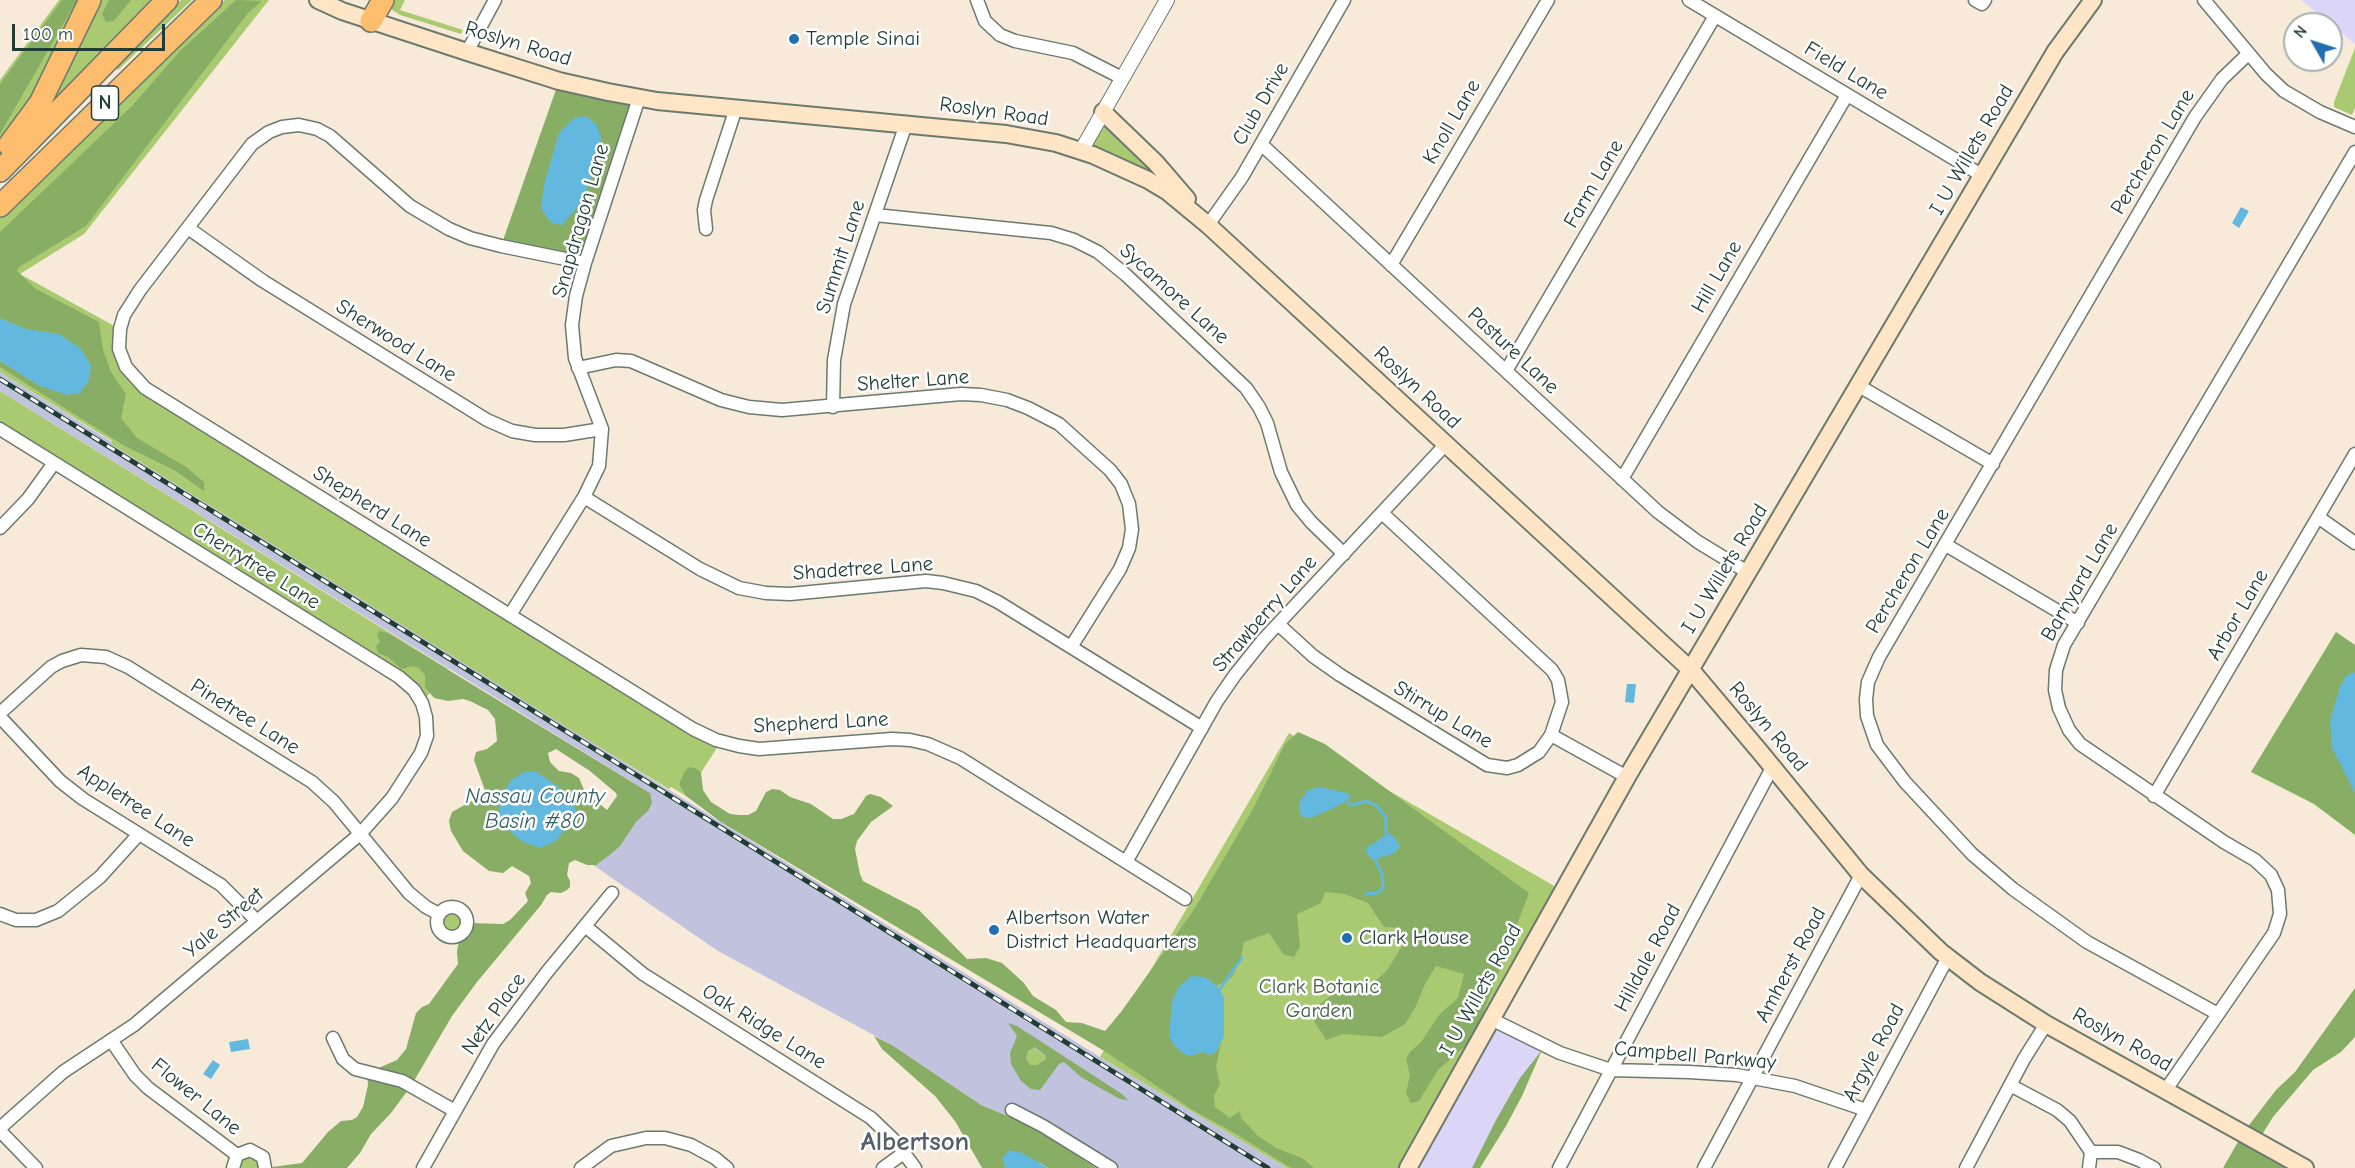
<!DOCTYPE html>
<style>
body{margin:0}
#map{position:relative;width:2355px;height:1168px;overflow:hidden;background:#f8ead9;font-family:"Comic Neue",sans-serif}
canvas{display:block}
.north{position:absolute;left:2283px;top:12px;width:60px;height:60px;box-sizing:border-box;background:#fff;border:2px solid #a5b1ae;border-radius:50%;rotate:309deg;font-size:16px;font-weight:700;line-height:24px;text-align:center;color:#1f3d34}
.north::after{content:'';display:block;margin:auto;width:21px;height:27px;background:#1f6fb2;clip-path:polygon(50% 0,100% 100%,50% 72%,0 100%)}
.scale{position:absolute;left:12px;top:24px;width:153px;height:27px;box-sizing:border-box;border:3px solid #1f3d34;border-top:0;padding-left:8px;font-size:18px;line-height:21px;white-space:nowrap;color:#1f3d34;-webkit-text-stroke:4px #fff;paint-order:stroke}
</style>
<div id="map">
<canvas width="2355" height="1168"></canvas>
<div class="north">N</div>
<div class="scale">100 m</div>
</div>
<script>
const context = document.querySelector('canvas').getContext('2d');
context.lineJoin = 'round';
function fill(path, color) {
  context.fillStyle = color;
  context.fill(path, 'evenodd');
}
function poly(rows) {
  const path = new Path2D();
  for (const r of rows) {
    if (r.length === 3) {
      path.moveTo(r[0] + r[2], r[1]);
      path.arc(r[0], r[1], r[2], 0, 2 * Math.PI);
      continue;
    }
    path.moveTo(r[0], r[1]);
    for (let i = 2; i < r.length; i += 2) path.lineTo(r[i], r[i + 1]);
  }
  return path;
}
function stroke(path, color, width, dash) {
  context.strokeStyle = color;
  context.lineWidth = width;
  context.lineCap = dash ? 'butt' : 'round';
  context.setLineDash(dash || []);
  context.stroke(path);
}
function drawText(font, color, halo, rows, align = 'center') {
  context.font = font + ' "Comic Neue",sans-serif';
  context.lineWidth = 5;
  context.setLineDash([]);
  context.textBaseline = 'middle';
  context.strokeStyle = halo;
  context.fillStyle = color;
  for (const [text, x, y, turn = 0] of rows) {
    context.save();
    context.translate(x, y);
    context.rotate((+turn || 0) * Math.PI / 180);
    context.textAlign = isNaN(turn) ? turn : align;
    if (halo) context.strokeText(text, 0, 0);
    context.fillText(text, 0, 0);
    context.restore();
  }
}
const built = poly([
 [2301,0,2355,0,2355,44,2331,24],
 [1491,1019,1544,1047,1475,1168,1408,1168]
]);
const industrial = poly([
 [0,372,112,442,111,444,1100,1057,1287,1168,1096,1168,1036,1128,981,1105,892,1045,718,951,593,865,650,793,0,391]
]);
const green = poly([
 [59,0,80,0,41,87,0,145,0,80],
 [95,0,152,0,47,108],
 [181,0,192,0,118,70,116,68],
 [225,0,269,0,84,234,20,274,118,328,131,377,720,743,686,796,671,787,669,789,573,731,111,444,112,441,0,372,0,217],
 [390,0,405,0,400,10,463,30,461,34,400,15,392,10],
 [2355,48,2355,108,2352,115,2334,107,2334,102],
 [1103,112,1156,163,1168,192,1081,151],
 [0,391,448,669,422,703,414,690,0,429],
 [1289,733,1563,891,1408,1168,1287,1168,1100,1057],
 [452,922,15],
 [1034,1047,1046,1057,1044,1061,1036,1066,1030,1066,1026,1059,1028,1052],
 [250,1150,265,1168,233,1168]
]);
const forest = poly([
 [62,0,77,0,0,134,0,84],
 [109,0,131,0,114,21,106,22,102,14],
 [236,0,262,1,248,13,86,226,19,267,17,271,36,289,99,322,103,350,111,372,126,394,121,418,137,438,186,467,204,482,204,491,174,470,123,445,0,367,0,361,40,386,80,393,89,380,91,366,81,350,59,334,26,329,0,318,0,232,132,106,180,51],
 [559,81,638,98,585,263,501,246],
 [380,631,388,633,650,793,652,803,648,811,636,822,620,846,611,854,596,865,587,865,575,860,569,863,567,875,570,881,570,887,567,890,561,893,551,892,547,895,541,905,477,982,452,1016,411,1086,391,1113,371,1134,360,1153,347,1168,265,1168,302,1163,328,1132,341,1121,352,1120,357,1117,363,1107,368,1085,367,1073,397,1060,406,1049,416,1013,422,1007,429,1004,458,964,457,952,460,934,467,923,503,924,510,920,528,901,525,893,531,883,529,876,512,866,503,873,489,871,463,851,451,831,449,821,452,812,486,793,474,760,476,752,487,749,497,741,495,719,488,710,470,701,463,699,448,701,434,698,425,687,425,675,419,668,413,666,401,669,388,657,378,653,376,646,380,642,377,635],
 [556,749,590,771,616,793,617,796,607,810,595,800,587,797,579,778,571,773,559,771,550,762,548,753],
 [2336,632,2355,645,2355,835,2314,804,2251,772],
 [1298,732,1325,744,1529,893,1483,1013,1477,1036,1438,1070,1419,1101,1411,1103,1406,1093,1410,1075,1406,1059,1410,1052,1421,1042,1439,1015,1458,998,1464,974,1436,966,1425,984,1415,1008,1405,1024,1382,1037,1343,1034,1326,1040,1314,1021,1316,1007,1336,992,1359,990,1379,978,1388,969,1402,946,1400,928,1384,927,1368,903,1345,894,1325,892,1321,903,1297,914,1300,947,1294,957,1284,955,1269,933,1244,942,1240,961,1232,977,1217,986,1205,977,1194,1055,1202,1052,1216,1052,1221,1044,1216,1066,1220,1084,1214,1096,1215,1107,1230,1118,1240,1111,1241,1118,1257,1135,1276,1148,1302,1158,1314,1168,1291,1168,1236,1134,1191,1109,1106,1052,721,822,686,796,679,784,685,771,689,767,695,768,701,772,703,790,711,802,730,814,739,815,748,815,756,811,766,792,772,789,780,790,790,797,811,804,833,819,841,819,854,814,866,796,870,794,881,797,893,806,871,822,857,841,855,849,860,874,863,881,919,910,967,959,986,958,1002,963,1024,983,1033,996,1056,1010,1066,1022,1082,1023,1105,1031,1121,1012,1195,908,1254,807,1285,744],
 [1395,838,1400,847,1394,853,1387,853,1378,859,1371,845,1380,841],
 [2355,988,2355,1037,2341,1052,2313,1070,2273,1117,2258,1141,2286,1168,2223,1168,2243,1133,2276,1090,2295,1072],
 [1008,1023,1017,1026,1122,1094,1128,1100,1120,1099,1100,1088,1081,1077,1064,1062,1059,1064,1040,1090,1031,1089,1021,1081,1011,1064,1010,1053,1017,1036],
 [1035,1047,1045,1055,1046,1059,1037,1065,1030,1065,1026,1059,1028,1051],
 [874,1036,892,1045,981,1105,1036,1128,1096,1168,1048,1168,1040,1163,1003,1157,1006,1168,982,1168,955,1121,935,1096,882,1049],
 [1542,1050,1522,1096,1506,1126,1480,1168,1472,1168,1496,1120,1520,1078]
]);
const water = poly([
 [586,116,596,124,601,138,597,159,583,201,562,225,550,222,541,208,544,184,559,133,574,118],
 [2241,207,2249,211,2239,228,2232,223],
 [0,318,26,329,59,334,81,349,91,366,89,380,80,393,67,395,40,386,0,361],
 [2353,672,2355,673,2355,793,2332,748,2330,720,2340,687,2346,676],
 [1627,684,1636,684,1634,703,1625,702],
 [526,771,537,772,566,792,573,800,576,814,556,841,540,848,523,842,501,824,498,802,511,780],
 [1320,787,1347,793,1351,797,1338,806,1310,818,1304,818,1300,814,1299,803,1308,790],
 [1389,833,1395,838,1400,847,1394,853,1373,860,1367,854,1366,848],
 [1191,976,1205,977,1217,986,1224,997,1224,1036,1216,1052,1209,1055,1202,1052,1194,1055,1186,1055,1175,1047,1169,1036,1172,1002,1178,988],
 [248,1039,250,1049,231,1052,229,1042],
 [213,1060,220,1065,211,1079,203,1074],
 [1009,1150,1022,1153,1048,1168,1006,1168,1002,1158]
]);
const stream = poly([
 [1347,802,1352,805,1366,801,1377,806,1386,818,1386,835],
 [1366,894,1377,893,1383,888,1382,874,1375,859,1376,857],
 [1217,993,1242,958]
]);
const minor = poly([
 [977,0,985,21,1000,35,1015,41,1073,53,1122,78],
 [1689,0,1983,176],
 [1975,0,1982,4,1985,0],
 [2204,0,2266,74,2284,91,2320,112,2355,127],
 [467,52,495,0],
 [1261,144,1658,512,1698,542,1749,573],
 [875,215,1051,233,1074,240,1098,252,1126,275,1246,388,1259,407,1267,423,1281,472,1297,505,1311,522,1344,554],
 [1208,225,1242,177,1344,0],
 [188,228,263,281,487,420,512,431,535,435,564,435,602,429],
 [706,229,704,210,706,200,736,108],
 [585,263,501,246,470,238,449,229,410,206,330,136,317,129,299,125,282,127,269,132,252,144,140,290,124,315,120,329,119,349,126,367,145,388,693,729,716,740,739,746,759,749,892,739,910,740,928,744,960,758,1185,899],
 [1391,265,1548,0],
 [578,368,616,360,631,361,721,400,749,407,782,410,961,394,981,395,1007,400,1028,408,1059,424,1110,470,1121,484,1129,504,1132,529,1129,548,1120,569,1071,647],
 [1506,371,1715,16],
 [1859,386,1993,464],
 [833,407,834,360,844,304,906,124],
 [0,429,399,677,414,690,422,703,426,717,427,736,421,753,392,798,360,834,134,1025,63,1072,0,1128],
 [1622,479,1847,95],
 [584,497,700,569,739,588,766,593,790,594,926,581,943,583,976,591,998,602,1202,728],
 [2318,517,2355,543],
 [0,528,28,499,54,463],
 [1946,545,2078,623],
 [510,615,584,497,599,466,602,429,575,358,572,325,576,296,585,263,639,98],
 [1278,624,1313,656,1340,675,1487,765,1507,768,1518,765,1539,752,1551,735,1562,702,1558,680,1552,670,1382,513],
 [0,713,51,667,62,661,81,655,106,657,128,667,312,782,334,802,409,893,426,907,439,914],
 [0,717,60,781,83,799,221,885,257,921],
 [1551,735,1627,777],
 [2154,796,2355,454],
 [1126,862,1217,701,1235,675,1263,640,1445,445],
 [452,922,15],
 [0,914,16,920,36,920,58,911,100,877,139,834],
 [585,926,643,974,871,1118,896,1142,915,1168],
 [2218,1014,2087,942,2013,889,1972,854,1905,782,1877,745,1867,716,1866,699,1868,682,1879,657,2195,117,2222,79,2248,54],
 [1491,1019,1560,1053,1611,1070,1689,1072,1737,1075,1795,1086,1866,1110],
 [333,1038,343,1059,355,1069,402,1081,455,1111],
 [111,1040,135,1075,148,1088,237,1155],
 [2010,1085,2057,1110,2070,1121,2091,1152,2089,1168],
 [2165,1091,2274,933,2280,914,2278,890,2271,875,2255,860,2224,842,2080,744,2069,730,2059,708,2055,690,2056,670,2064,645,2355,152],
 [1012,1110,1043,1126,1111,1168],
 [0,1131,36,1168],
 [2091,1152,2118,1152,2139,1160,2154,1168],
 [233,1168,237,1155,250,1150,263,1157,265,1168],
 [423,1168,493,1044,547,972,612,893],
 [581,1168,611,1146,646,1138,665,1138,691,1145,715,1158,727,1168],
 [883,1168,905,1152],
 [1559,1168,1773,766],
 [1704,1168,1861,875],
 [1835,1168,1948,957],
 [1966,1168,2024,1059,2046,1024]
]);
const tertiary = poly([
 [1081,151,1167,0]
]);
const secondary = poly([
 [318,0,342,11,467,52,559,81,608,92,657,101,1006,134,1056,143,1093,155,1148,180,1168,192,1208,225,1691,670,1761,753,1861,875,1941,952,1980,982,2046,1024,2305,1168],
 [1103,112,1156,163,1187,199],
 [1408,1168,1627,777,2055,52,2093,0]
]);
const motorway = poly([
 [371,21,383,0],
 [9,145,40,103,90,0],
 [0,171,167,0],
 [0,206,211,0]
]);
const rail = poly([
 [0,379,1268,1168]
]);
const markers = [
 [794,39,6,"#1f6fb2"],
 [994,930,6,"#1f6fb2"],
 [1347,938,6,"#1f6fb2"]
];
const shields = [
 [105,103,27]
];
const shieldNames = [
 ["N",105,103]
];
const poiNames = [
 ["Temple Sinai",806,39],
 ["Albertson Water",1006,918],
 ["District Headquarters",1006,942],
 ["Clark House",1359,938]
];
const streetNames = [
 ["Roslyn Road",518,44,17],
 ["Field Lane",1846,71,31],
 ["Club Drive",1261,104,-60],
 ["Roslyn Road",994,112,8],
 ["Knoll Lane",1452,122,-60],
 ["I U Willets Road",1972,150,-60],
 ["Percheron Lane",2153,152,-59],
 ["Farm Lane",1594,184,-60],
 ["Snapdragon Lane",581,221,-74],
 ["Summit Lane",841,257,-72],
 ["Hill Lane",1717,277,-60],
 ["Sycamore Lane",1174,294,42],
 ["Sherwood Lane",396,341,32],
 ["Pasture Lane",1513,351,43],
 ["Shelter Lane",913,381,-4],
 ["Roslyn Road",1417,388,43],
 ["Shepherd Lane",372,507,32],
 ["Cherrytree Lane",256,566,32],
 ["Shadetree Lane",863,569,-4],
 ["I U Willets Road",1725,569,-59],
 ["Percheron Lane",1908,571,-59],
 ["Barnyard Lane",2080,582,-60],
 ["Strawberry Lane",1265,614,-49],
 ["Arbor Lane",2238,615,-60],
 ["Stirrup Lane",1443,715,31],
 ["Pinetree Lane",245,717,32],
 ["Shepherd Lane",821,723,-3],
 ["Roslyn Road",1768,727,50],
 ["Appletree Lane",136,806,33],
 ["Yale Street",224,923,-40],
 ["Hilldale Road",1648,958,-62],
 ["Amherst Road",1791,965,-62],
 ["I U Willets Road",1481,990,-61],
 ["Netz Place",494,1014,-55],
 ["Oak Ridge Lane",764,1027,32],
 ["Roslyn Road",2122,1040,29],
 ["Argyle Road",1874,1053,-62],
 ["Campbell Parkway",1695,1056,5],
 ["Flower Lane",196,1097,39]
];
const parkNames = [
 ["Clark Botanic",1319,987],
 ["Garden",1319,1011]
];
const waterNames = [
 ["Nassau County",535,797],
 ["Basin #80",535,822]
];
const districtNames = [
 ["Albertson",915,1142]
];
fill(built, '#dbd6f7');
fill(industrial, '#c1c2dd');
fill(green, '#aaca72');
fill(forest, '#87ae64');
fill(water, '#63b8df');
stroke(stream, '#63b8df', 3);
stroke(minor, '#6b7a6e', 15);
stroke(tertiary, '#6b7a6e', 16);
stroke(secondary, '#6b7a6e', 20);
stroke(motorway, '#6b7a6e', 24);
stroke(minor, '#fff', 12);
stroke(tertiary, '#fff', 14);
stroke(secondary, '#fee5c5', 16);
stroke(motorway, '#fcbd6f', 21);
stroke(rail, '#1f3d34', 5);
stroke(rail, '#fff', 3, [9]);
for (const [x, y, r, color] of markers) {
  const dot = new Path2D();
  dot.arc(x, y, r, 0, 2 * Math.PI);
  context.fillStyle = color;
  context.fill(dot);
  stroke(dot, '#fff', 2);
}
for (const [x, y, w] of shields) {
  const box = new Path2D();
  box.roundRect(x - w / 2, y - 17, w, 34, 4.5);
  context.fillStyle = '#fff';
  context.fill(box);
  stroke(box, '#1f3d34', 1.5);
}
drawText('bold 20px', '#1f3d34', null, shieldNames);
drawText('21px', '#1f3d34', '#fff', poiNames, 'left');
drawText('21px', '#1f3d34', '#fff', streetNames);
drawText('21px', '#426044', '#fff', parkNames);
drawText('italic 22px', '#336267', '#fff', waterNames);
drawText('bold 27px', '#54606a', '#fff', districtNames);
</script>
